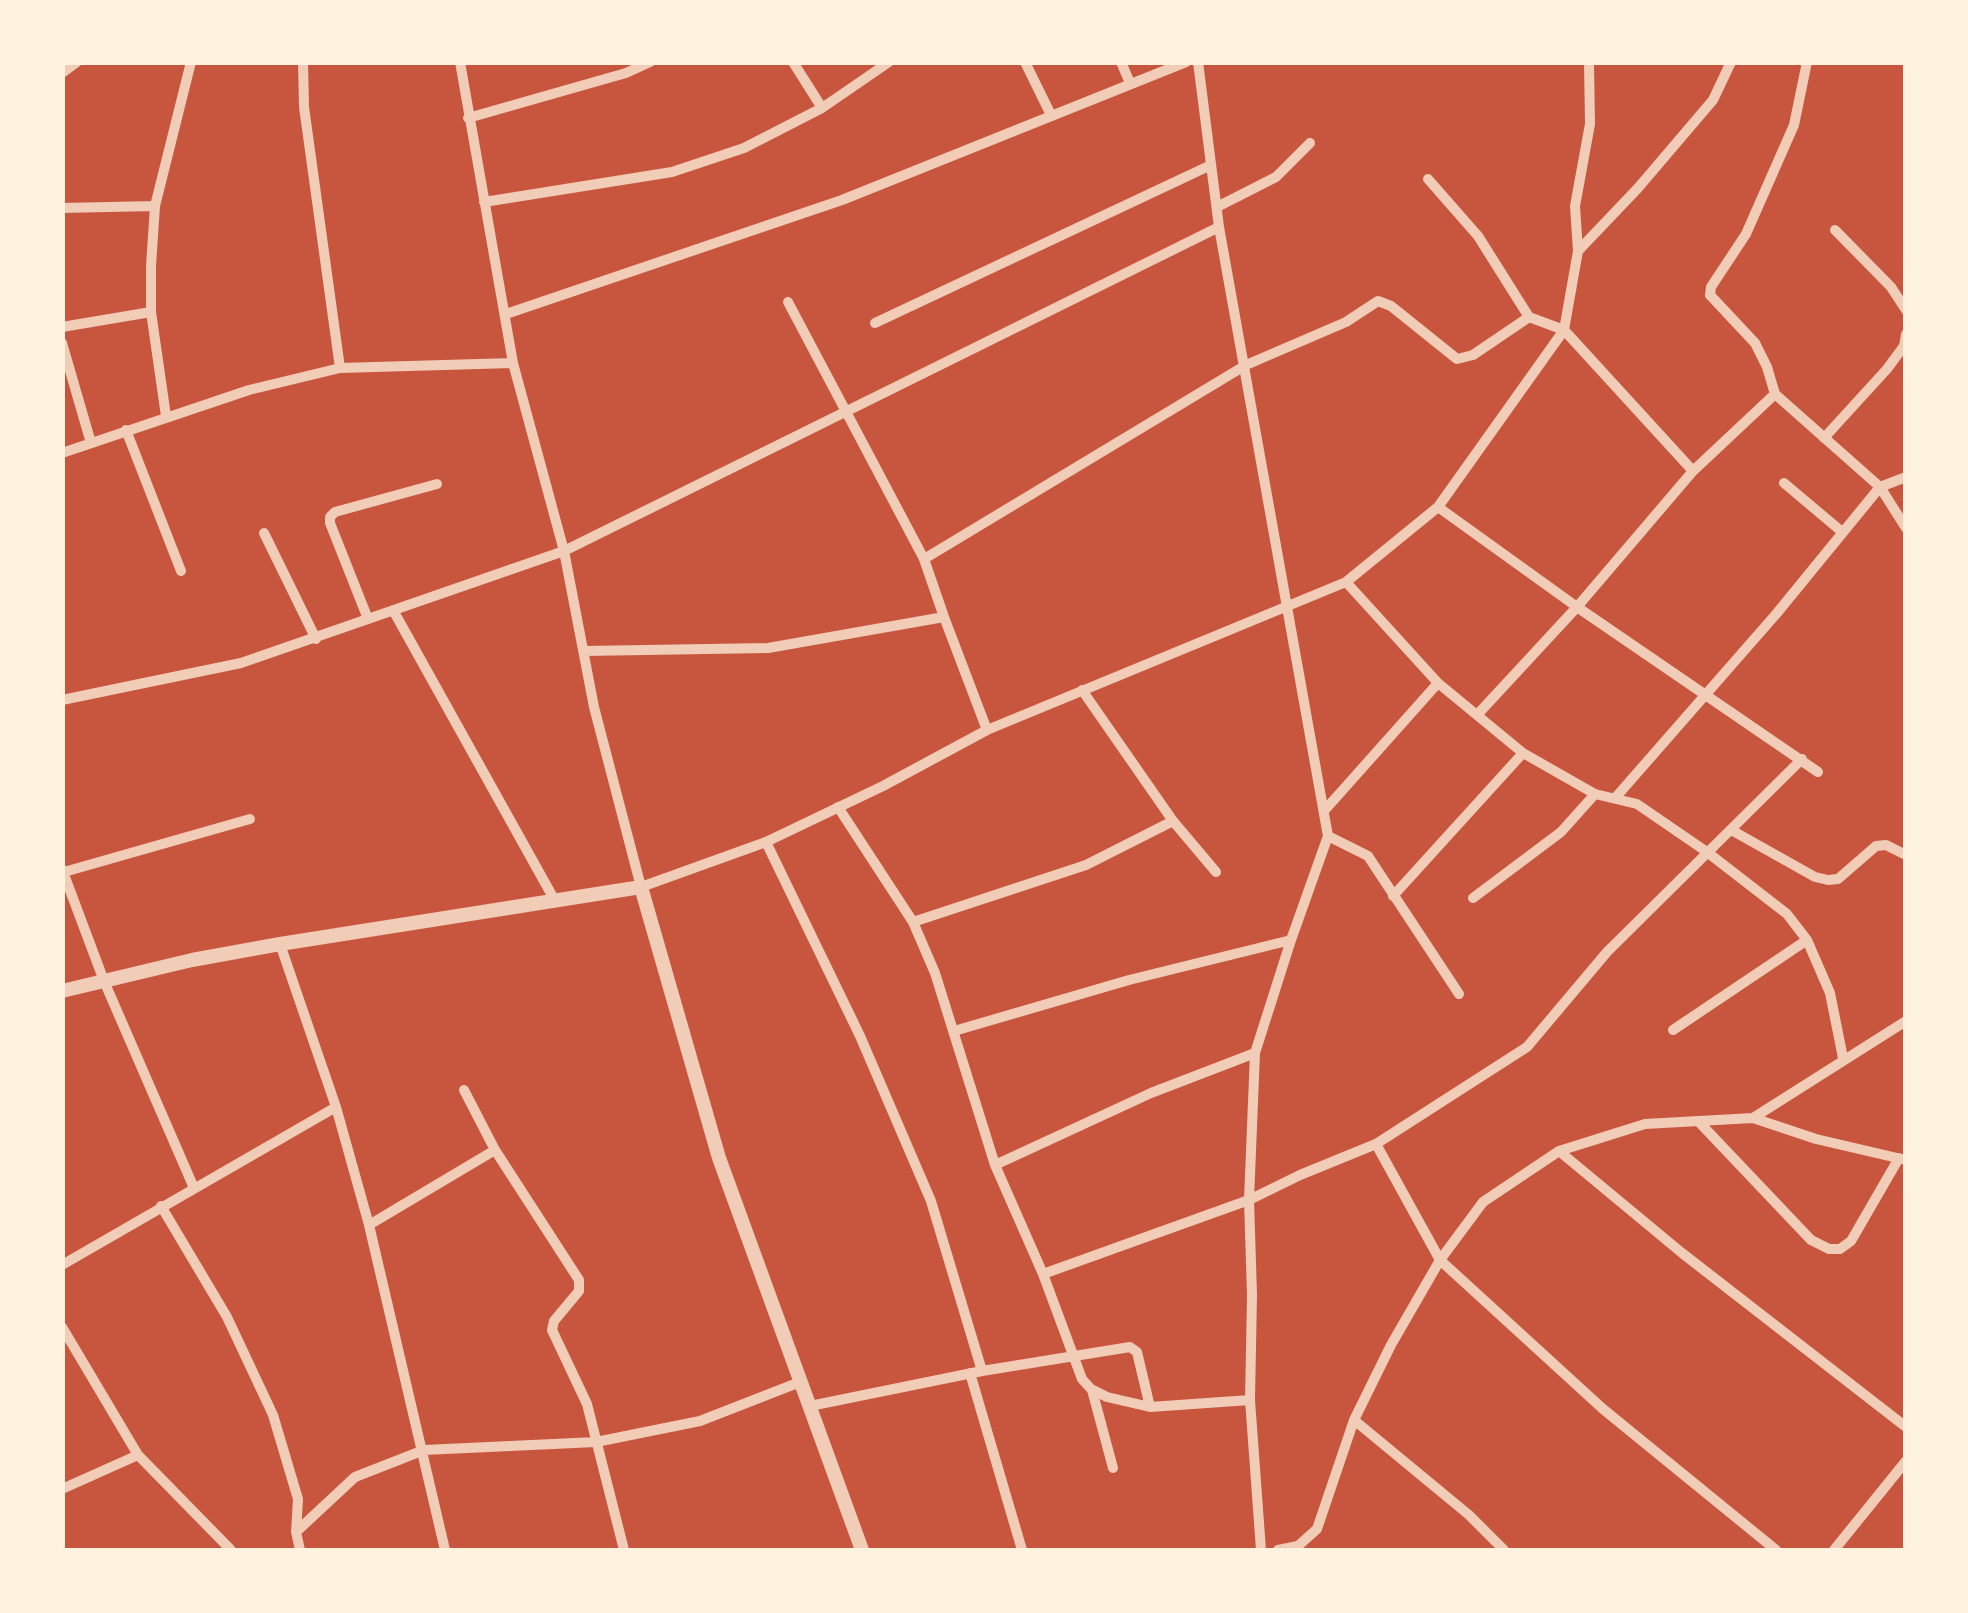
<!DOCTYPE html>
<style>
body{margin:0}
#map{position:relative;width:1968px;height:1613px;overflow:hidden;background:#c8553d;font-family:Manrope,sans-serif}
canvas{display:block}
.frame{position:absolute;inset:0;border:65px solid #fff3e0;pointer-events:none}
</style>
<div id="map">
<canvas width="1968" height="1613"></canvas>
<div class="frame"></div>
</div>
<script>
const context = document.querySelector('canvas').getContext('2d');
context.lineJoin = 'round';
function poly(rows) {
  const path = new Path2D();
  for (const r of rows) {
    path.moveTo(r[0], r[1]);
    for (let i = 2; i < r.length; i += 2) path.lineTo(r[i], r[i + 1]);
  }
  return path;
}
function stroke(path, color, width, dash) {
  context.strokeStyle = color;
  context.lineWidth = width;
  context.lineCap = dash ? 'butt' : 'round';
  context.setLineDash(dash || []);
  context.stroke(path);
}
const minor = poly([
 [303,62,304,107,340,368],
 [460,62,513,363,564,551,594,707,641,887,766,842,883,786,987,730,1346,582,1438,507,1564,330,1578,251,1575,206,1590,124,1589,62],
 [793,62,822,108],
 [1025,62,1051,115],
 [1121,62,1130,83],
 [1198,62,1219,227,1328,836,1291,940,1255,1053,1249,1200,1252,1295,1250,1400,1261,1550],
 [62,73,77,62],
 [468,118,626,73,650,62],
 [1428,179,1478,236,1529,317,1564,330,1693,471,1577,607,1818,772],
 [484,202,672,172,744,148,822,108,889,62],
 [1217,207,1276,177,1310,143],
 [62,208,155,206],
 [1835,230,1891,287,1906,310],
 [1578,251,1638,188,1713,100,1731,62],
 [788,302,924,559,1246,365,1346,322,1378,301,1391,306,1457,359,1473,355,1529,317],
 [506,314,842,200,1186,62],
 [875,323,1211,165],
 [62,327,151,312],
 [62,343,91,443],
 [1775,394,1767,367,1755,343,1710,295,1711,287,1746,234,1794,125,1807,62],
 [166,416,151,312,151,266,155,206,191,62],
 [126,430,181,571],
 [1824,438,1887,369,1904,346,1906,334],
 [62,453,249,390,340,368,513,363],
 [1693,471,1775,394,1880,487,1906,528],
 [1784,483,1841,531],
 [1438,507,1577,607,1477,715],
 [264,533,316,639],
 [924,559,944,617],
 [1346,582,1438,683,1523,753,1595,794,1637,804,1707,852,1787,914,1807,940,1830,993,1843,1058],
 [393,610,554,899],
 [368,619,330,523,330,517,335,512,437,484],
 [584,651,768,648,944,617,987,730],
 [1082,690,1173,821,1216,872],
 [62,700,241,663,564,551,1219,227],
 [1616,797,1777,613,1880,487,1906,477],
 [838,807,913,922,935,973,995,1165,1043,1274,1082,1379,1091,1389,1107,1397,1150,1407,1250,1400],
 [1324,811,1438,683],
 [1733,831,1815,877,1828,880,1838,879,1876,846,1886,845,1906,855],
 [1328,836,1368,856,1459,994],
 [766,842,860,1036,931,1201,982,1371],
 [62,869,104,981,194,1188],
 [64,872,250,819],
 [1393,896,1523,753],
 [1473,898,1561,832,1595,794],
 [913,922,1086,865,1173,821],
 [280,944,336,1107,369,1225,445,1550],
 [1673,1030,1807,940],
 [954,1031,1129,980,1291,940],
 [464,1090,495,1150,579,1280,579,1291,554,1321,552,1330,587,1404,624,1550],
 [1753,1118,1906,1021],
 [1698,1121,1811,1240,1829,1249,1840,1249,1851,1241,1899,1158],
 [1376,1144,1440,1260,1603,1409,1776,1550],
 [1559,1151,1682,1253,1906,1427],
 [995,1165,1151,1093,1255,1053],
 [161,1206,227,1317,273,1415,298,1499,296,1532,300,1550],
 [369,1225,495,1150],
 [62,1265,336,1107],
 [1043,1274,1249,1200,1300,1175,1376,1144,1527,1047,1607,952,1802,759],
 [62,1327,138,1455,231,1550],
 [970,1373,1022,1550],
 [1092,1390,1113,1468],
 [810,1406,982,1371,1130,1347,1137,1352,1150,1407],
 [1354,1420,1469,1515,1504,1550],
 [62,1489,138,1455],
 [296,1532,355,1477,424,1450,596,1442,700,1421,800,1382],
 [1278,1550,1298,1546,1317,1529,1354,1420,1391,1345,1440,1260,1483,1202,1559,1151,1645,1124,1753,1118,1816,1139,1906,1160],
 [1834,1550,1906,1461]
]);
const tertiary = poly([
 [62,991,192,960,280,944,641,887,719,1158,862,1550]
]);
stroke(minor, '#f1ccb7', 10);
stroke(tertiary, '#f1ccb7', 14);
</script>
